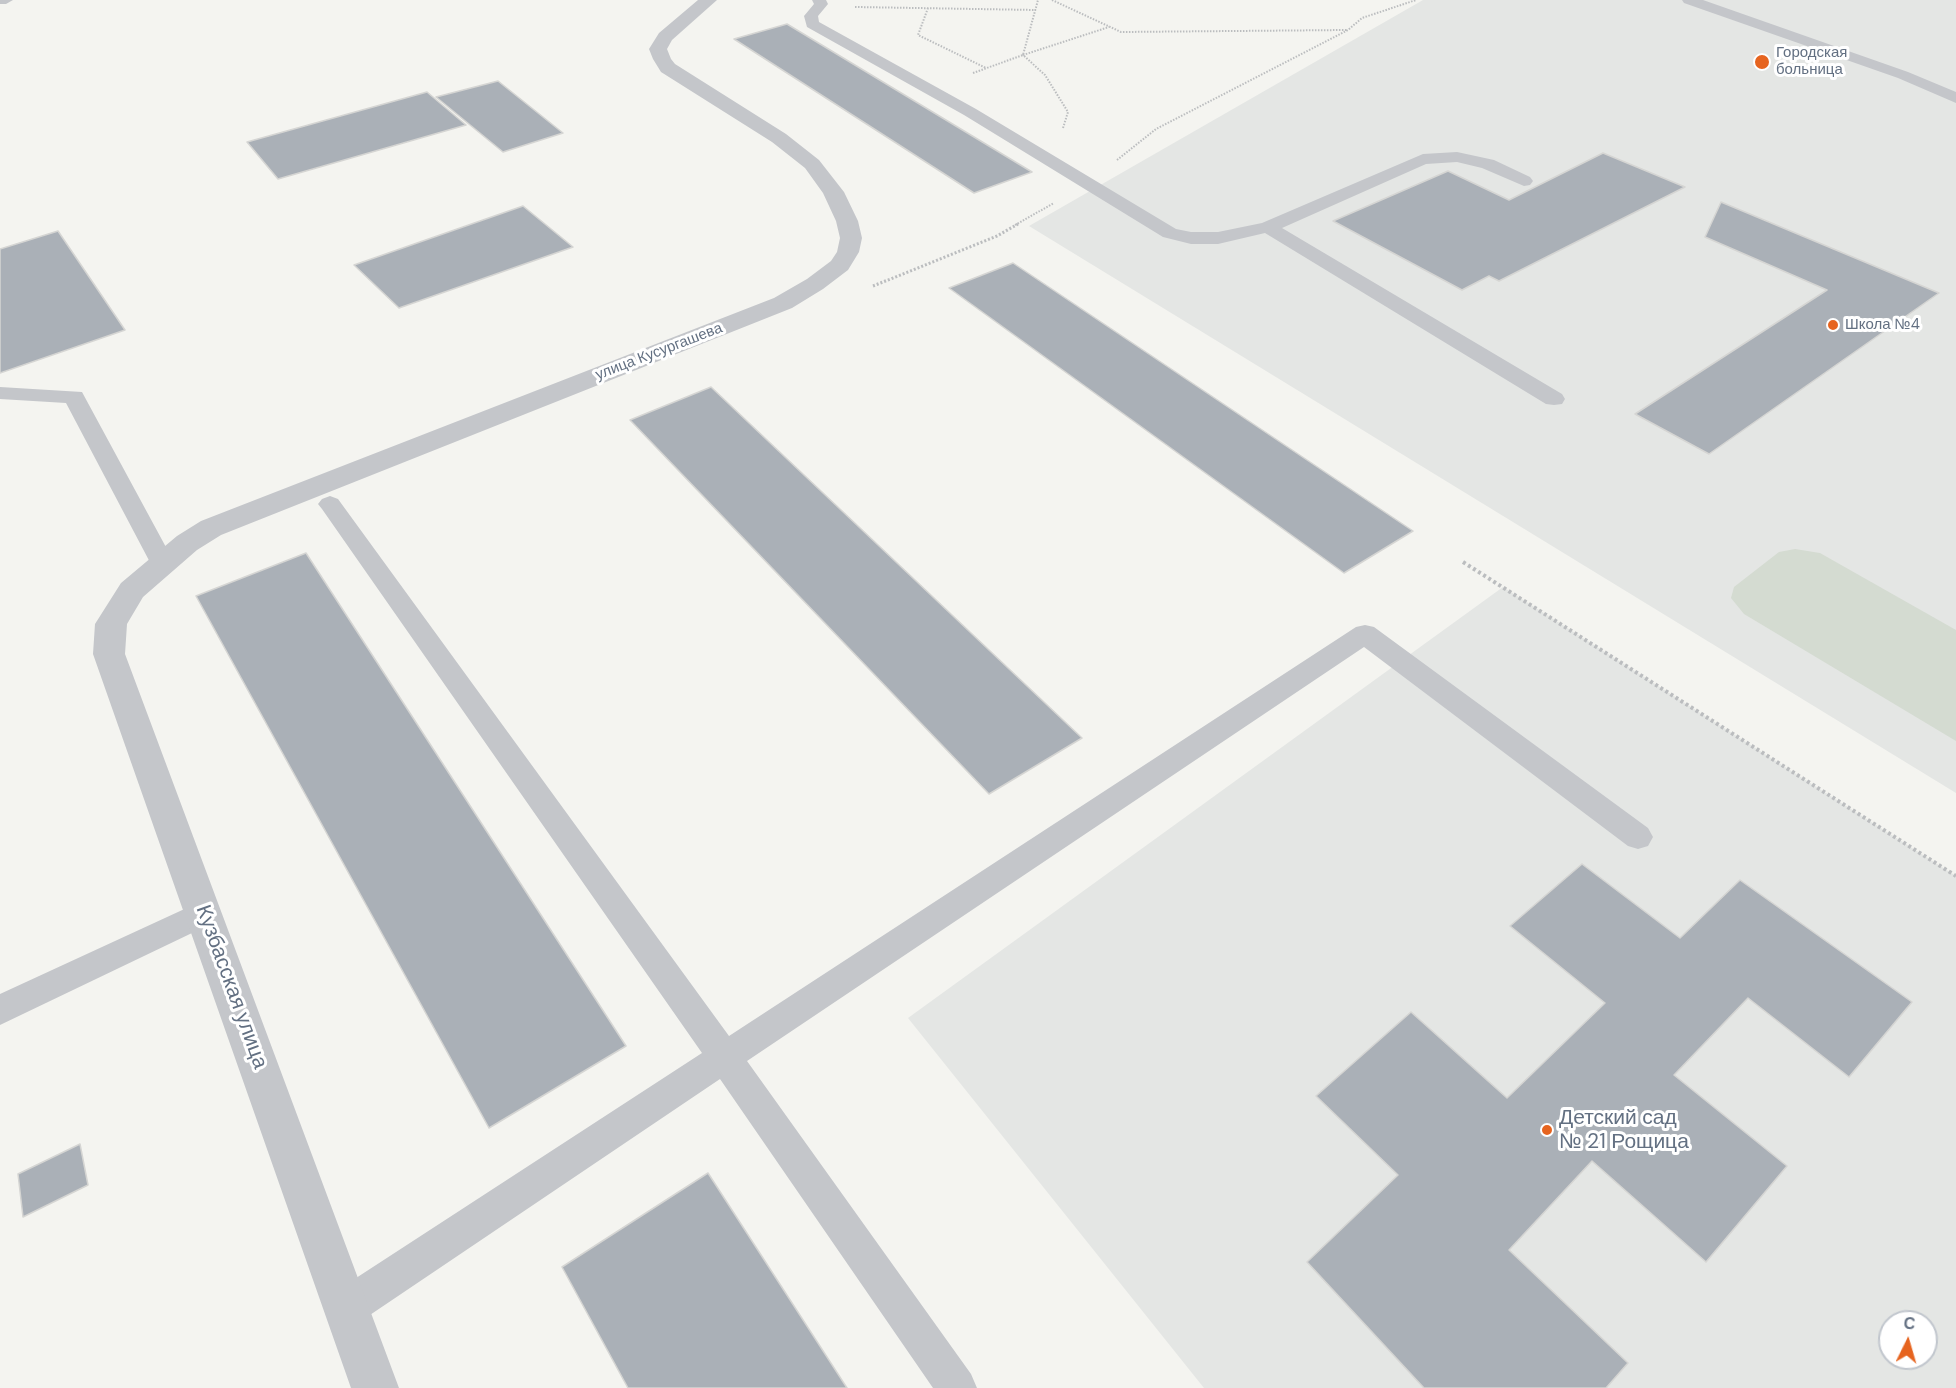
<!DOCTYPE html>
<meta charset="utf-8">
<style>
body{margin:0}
#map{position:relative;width:1956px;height:1388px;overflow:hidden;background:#f4f4f0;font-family:"DM Sans",sans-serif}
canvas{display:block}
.north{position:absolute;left:1878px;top:1310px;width:60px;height:60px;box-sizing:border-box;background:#fff;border:2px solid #c1c6cd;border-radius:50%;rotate:5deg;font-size:16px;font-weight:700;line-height:24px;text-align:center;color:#637082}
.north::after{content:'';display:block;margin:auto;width:21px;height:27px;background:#e6641f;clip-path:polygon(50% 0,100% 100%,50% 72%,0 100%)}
</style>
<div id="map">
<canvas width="1956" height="1388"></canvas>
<div class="north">С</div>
</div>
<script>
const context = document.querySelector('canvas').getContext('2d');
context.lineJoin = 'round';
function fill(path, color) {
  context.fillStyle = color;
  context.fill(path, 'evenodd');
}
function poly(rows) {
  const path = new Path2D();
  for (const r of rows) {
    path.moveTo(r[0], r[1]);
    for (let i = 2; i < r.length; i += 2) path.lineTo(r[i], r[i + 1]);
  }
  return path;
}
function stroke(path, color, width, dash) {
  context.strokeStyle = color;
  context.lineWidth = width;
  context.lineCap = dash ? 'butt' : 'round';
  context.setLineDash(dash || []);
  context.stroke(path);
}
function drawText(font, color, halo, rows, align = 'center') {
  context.font = font + ' "DM Sans",sans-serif';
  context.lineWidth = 6;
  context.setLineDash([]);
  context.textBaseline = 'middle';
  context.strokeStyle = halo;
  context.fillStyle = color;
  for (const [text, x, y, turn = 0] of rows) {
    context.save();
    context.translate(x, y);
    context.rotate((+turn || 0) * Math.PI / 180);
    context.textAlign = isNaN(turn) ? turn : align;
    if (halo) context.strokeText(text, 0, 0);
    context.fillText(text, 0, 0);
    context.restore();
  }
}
const built = poly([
 [1423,0,1956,0,1956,793,1029,226],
 [1503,587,1956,876,1956,1388,1204,1388,908,1018],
 [1890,1322,1926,1322,1926,1358,1890,1358]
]);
const green = poly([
 [1795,549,1820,553,1956,630,1956,741,1744,614,1731,598,1734,587,1779,552]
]);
const building = poly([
 [787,24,1032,172,974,193,734,39,787,24],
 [498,81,563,133,503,152,436,97,498,81],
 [427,92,466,125,278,179,247,142,427,92],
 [1603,153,1685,187,1499,281,1489,276,1462,290,1333,221,1448,171,1509,200,1603,153],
 [1721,202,1939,293,1709,454,1635,414,1827,290,1705,237,1721,202],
 [523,206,573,247,399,308,354,265,523,206],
 [58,231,125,330,0,373,0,249,58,231],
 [1013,263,1413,531,1344,573,949,288,1013,263],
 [711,387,1082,738,989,794,630,420,711,387],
 [306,553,626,1046,489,1128,196,596,306,553],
 [1582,864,1680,938,1740,880,1912,1002,1849,1077,1748,998,1674,1075,1787,1166,1706,1262,1592,1161,1509,1250,1628,1363,1606,1388,1424,1388,1307,1262,1398,1175,1316,1096,1411,1012,1507,1098,1605,1003,1510,926,1582,864],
 [80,1144,88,1185,23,1217,18,1174,80,1144],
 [708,1173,847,1388,628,1388,562,1267,708,1173]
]);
const pathFar2 = poly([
 [1052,0,1121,32,1347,30],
 [855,7,1036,10],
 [928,8,918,35,986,68],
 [973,73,1023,55,1038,0],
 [1063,128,1068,112,1045,75,1023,55,1109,27],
 [1117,160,1156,129,1348,30,1362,18,1416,0],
 [1015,225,1054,203]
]);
const pathFar1 = poly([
 [873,286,997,236,1018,224]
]);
const path = poly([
 [1463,562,1956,876]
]);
const lane = poly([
 [0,0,13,0,6,4,0,4,0,0],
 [812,0,826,0,828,4,818,16,819,22,976,109,1176,229,1191,232,1218,232,1262,223,1423,154,1457,152,1494,160,1530,177,1533,181,1530,185,1524,186,1482,168,1457,162,1426,164,1282,228,1562,394,1565,399,1562,404,1554,405,1546,404,1265,233,1218,244,1191,244,1163,237,964,115,807,27,804,16,814,4,812,0],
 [1682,0,1703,0,1908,72,1956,92,1956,103,1898,78,1684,3,1682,0],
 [0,387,82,392,174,562,171,568,162,570,153,568,66,403,0,399,0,387],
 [330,496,338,499,729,1036,1356,627,1365,625,1374,627,1648,828,1653,837,1648,846,1638,849,1628,846,1364,647,747,1061,971,1374,977,1388,933,1388,720,1079,361,1321,347,1326,333,1321,328,1307,333,1293,702,1053,322,509,318,504,322,499,330,496],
 [204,900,215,904,220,913,215,922,0,1025,0,994,204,900]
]);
const street = poly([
 [698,0,717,0,672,40,667,49,671,59,675,64,786,134,819,160,844,192,858,221,862,238,859,252,848,270,823,289,792,308,221,535,197,550,143,597,127,624,125,654,399,1388,351,1388,93,654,95,624,121,583,177,536,201,521,774,298,807,279,831,261,837,252,840,238,836,221,823,193,805,168,772,142,661,72,653,59,649,49,659,33,698,0]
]);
const markers = [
 [1762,62,8,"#e6641f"],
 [1833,325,6,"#e6641f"],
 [1547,1130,6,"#e6641f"]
];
const farPoinames = [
 ["Городская",1776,53],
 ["больница",1776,70],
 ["Школа №4",1845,325]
];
const farStreetnames = [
 ["улица Кусургашева",659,352,-21]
];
const nearStreetnames = [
 ["Кузбасская улица",231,987,70]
];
const nearPoinames = [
 ["Детский сад",1559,1118],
 ["№ 21 Рощица",1559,1142]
];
fill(built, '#e4e6e4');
fill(green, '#d4dbd1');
fill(building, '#aab0b7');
stroke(building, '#d5d5d3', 1.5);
stroke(pathFar2, '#bbbdbf', 2, [1.5, 1.5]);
stroke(pathFar1, '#bbbdbf', 3, [2, 2]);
stroke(path, '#bbbdbf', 4, [3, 3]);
fill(lane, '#c4c6ca');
fill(street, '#c4c6ca');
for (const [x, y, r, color] of markers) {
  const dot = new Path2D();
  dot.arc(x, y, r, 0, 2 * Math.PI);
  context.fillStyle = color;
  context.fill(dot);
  stroke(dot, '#fff', 2);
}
drawText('15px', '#637082', '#fff', farPoinames, 'left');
drawText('15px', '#637082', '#fff', farStreetnames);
drawText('21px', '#637082', '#fff', nearStreetnames);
drawText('21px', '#637082', '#fff', nearPoinames, 'left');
</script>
